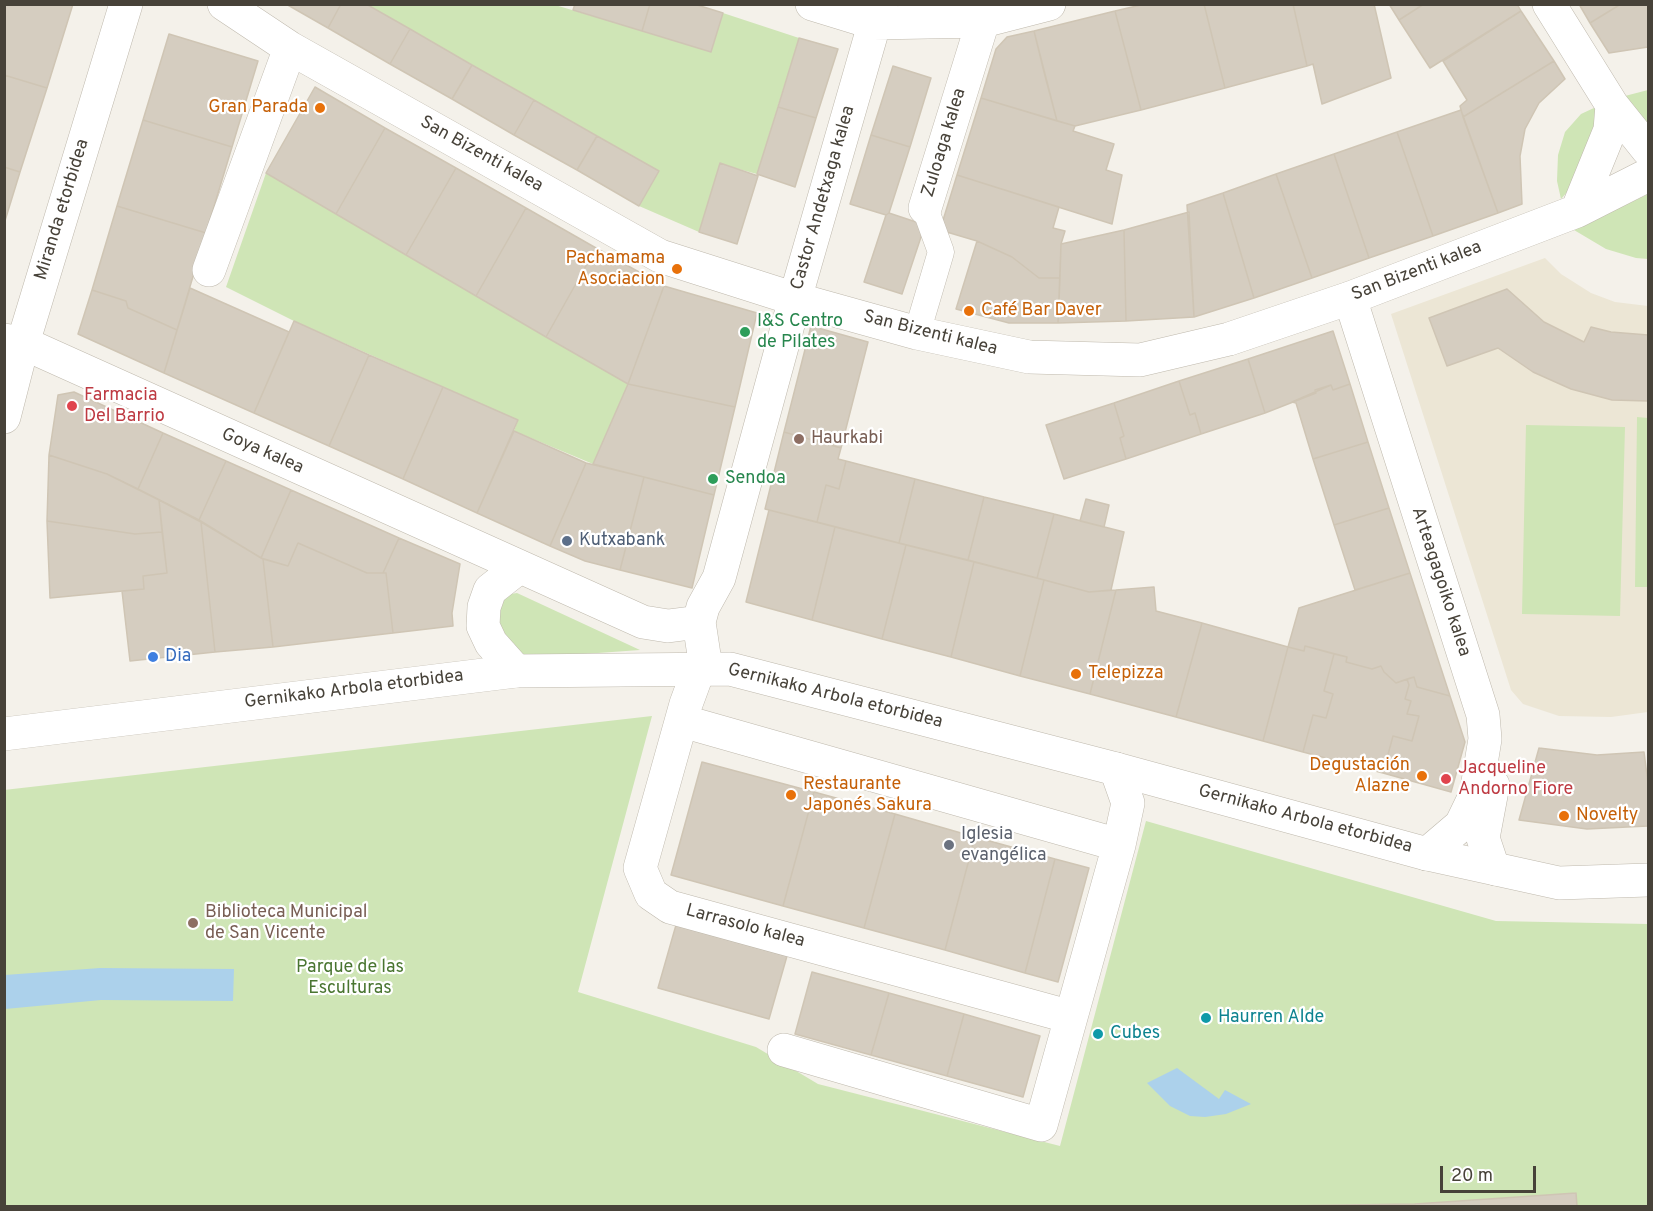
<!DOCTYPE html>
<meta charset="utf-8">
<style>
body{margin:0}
#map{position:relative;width:1653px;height:1211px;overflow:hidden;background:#f4f1ea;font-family:Overpass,sans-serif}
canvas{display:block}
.frame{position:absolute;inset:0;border:6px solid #474239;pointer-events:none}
.scale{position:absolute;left:1440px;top:1166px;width:96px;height:27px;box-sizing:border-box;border:3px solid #474239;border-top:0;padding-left:8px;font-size:18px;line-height:21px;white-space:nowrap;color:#474239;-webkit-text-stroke:4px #fff;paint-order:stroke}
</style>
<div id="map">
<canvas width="1653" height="1211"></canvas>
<div class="frame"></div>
<div class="scale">20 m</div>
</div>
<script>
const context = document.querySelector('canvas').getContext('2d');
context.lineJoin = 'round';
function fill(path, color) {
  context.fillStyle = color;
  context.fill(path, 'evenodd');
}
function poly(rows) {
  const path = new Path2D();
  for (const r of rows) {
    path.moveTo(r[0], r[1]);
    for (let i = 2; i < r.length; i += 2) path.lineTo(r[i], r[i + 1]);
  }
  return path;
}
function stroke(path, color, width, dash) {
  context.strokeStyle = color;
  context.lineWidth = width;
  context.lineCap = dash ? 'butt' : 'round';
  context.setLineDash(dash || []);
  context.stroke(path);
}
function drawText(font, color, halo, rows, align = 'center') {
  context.font = font + ' Overpass,sans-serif';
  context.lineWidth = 4.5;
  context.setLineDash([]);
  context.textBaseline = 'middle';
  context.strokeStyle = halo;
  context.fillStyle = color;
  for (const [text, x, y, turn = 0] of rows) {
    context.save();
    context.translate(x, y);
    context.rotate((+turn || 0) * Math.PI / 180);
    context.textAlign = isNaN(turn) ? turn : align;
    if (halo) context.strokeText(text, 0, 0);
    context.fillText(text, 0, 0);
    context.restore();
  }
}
const education = poly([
 [1545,258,1561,274,1591,293,1615,302,1648,306,1648,712,1611,717,1559,716,1523,704,1511,690,1391,314]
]);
const green = poly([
 [366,5,555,5,711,51,723,13,799,38,757,174,720,164,699,232,639,206,658,171],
 [1648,90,1648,131,1621,97],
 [1596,107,1598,128,1580,177,1561,199,1557,181,1558,155,1565,132,1581,114],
 [266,173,628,384,593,464,514,431,518,420,294,321,226,287],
 [1648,194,1648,259,1636,258,1606,249,1574,230],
 [1637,417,1648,418,1648,587,1635,587],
 [1526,425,1625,427,1620,616,1522,614],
 [517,593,640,650,556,656,526,656,516,652,499,634,497,613,505,595],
 [652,716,578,992,756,1047,818,1084,1060,1146,1146,821,1496,921,1648,924,1648,1206,1577,1206,1576,1194,1415,1204,1276,1206,5,1206,4,790]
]);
const water = poly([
 [100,968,234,969,233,1001,101,1000,5,1009,5,975],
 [1177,1068,1219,1099,1225,1090,1251,1104,1226,1114,1205,1117,1190,1116,1170,1106,1147,1083]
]);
const building = poly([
 [4,4,73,4,47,88,4,75,4,4],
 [286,4,341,4,328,28,286,4],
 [341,4,366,4,410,29,390,64,328,28,341,4],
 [575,4,650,4,642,31,573,10,575,4],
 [650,4,694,4,723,13,711,52,642,31,650,4],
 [1145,4,1204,4,1225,88,1141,110,1115,11,1145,4],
 [1204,4,1293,4,1307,66,1225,88,1204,4],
 [1293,4,1374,4,1391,78,1322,104,1313,64,1307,66,1293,4],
 [1389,4,1424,4,1399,20,1389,4],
 [1424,4,1517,4,1521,11,1430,68,1399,20,1424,4],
 [1579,4,1621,4,1590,23,1579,4],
 [1621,4,1648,4,1648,47,1609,53,1590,23,1621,4],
 [1115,11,1141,110,1075,126,1057,121,1034,31,1115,11],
 [1521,11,1554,61,1463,117,1460,106,1467,100,1443,61,1521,11],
 [410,29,472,65,452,99,390,64,410,29],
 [1034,31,1044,72,1057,121,981,98,996,49,1007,37,1034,31],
 [169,34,258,61,232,147,143,120,169,34],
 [799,38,838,49,816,118,778,107,799,38],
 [1554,61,1565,79,1539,103,1525,129,1520,156,1522,204,1498,213,1463,117,1554,61],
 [472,65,534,100,514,135,452,99,472,65],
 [893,66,931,78,910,147,871,135,893,66],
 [4,75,47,88,20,172,4,167,4,75],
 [315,87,385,128,336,214,266,173,315,87],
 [981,98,1075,126,1073,131,1114,144,1106,170,1122,175,1112,224,957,175,981,98],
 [534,100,597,136,577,170,514,135,534,100],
 [778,107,816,118,795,187,757,174,778,107],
 [1461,110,1498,213,1433,236,1397,132,1461,110],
 [143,120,232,147,206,233,117,206,143,120],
 [385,128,456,168,406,255,336,214,385,128],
 [1397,132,1433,236,1369,258,1334,154,1397,132],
 [871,135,910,147,889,213,886,215,850,204,871,135],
 [597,136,659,171,639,206,577,170,597,136],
 [1334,154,1369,258,1312,278,1276,174,1334,154],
 [720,163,758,176,737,244,699,232,720,163],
 [4,167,20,172,4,224,4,167],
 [456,168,526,208,476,296,406,255,456,168],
 [1276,174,1312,278,1254,298,1223,193,1276,174],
 [957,175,1059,207,1053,228,1065,231,1061,244,1060,278,1039,278,1012,257,977,241,940,230,957,175],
 [1223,193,1254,298,1194,317,1187,205,1223,193],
 [117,206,206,233,177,330,128,308,126,301,92,290,117,206],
 [526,208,596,248,546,337,476,296,526,208],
 [1189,212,1194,317,1126,321,1124,230,1189,212],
 [889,213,925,225,902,294,864,282,886,215,889,213],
 [1124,230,1126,321,1058,323,1061,244,1124,230],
 [977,241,1012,257,1039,278,1060,278,1058,323,1009,323,956,309,977,241],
 [596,248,664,286,628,384,546,337,596,248],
 [664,286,757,313,735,407,628,384,664,286],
 [190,288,289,332,254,413,164,373,190,288],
 [1507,289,1544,322,1584,342,1591,327,1611,332,1648,335,1648,401,1612,400,1571,389,1533,372,1498,348,1447,366,1429,318,1507,289],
 [92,290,126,301,128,308,177,330,164,373,78,334,92,290],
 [294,321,369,355,329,446,254,413,294,321],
 [811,326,868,342,841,448,784,432,811,326],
 [1333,331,1350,384,1333,390,1331,385,1315,390,1316,393,1265,413,1248,359,1333,331],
 [369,355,443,387,403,479,329,446,369,355],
 [1248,359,1265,413,1201,434,1195,413,1190,415,1179,381,1248,359],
 [1179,381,1190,415,1195,413,1201,434,1126,459,1120,438,1124,436,1114,403,1179,381],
 [628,384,735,407,714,495,593,464,628,384],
 [1350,384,1368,442,1313,459,1296,403,1292,402,1331,385,1333,390,1350,384],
 [443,387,518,420,477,513,403,479,443,387],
 [74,392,163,433,138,489,107,474,49,455,58,395,74,392],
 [1114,403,1124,436,1120,438,1126,459,1064,479,1046,425,1114,403],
 [514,431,586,463,550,546,477,513,514,431],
 [784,432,841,448,838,459,846,461,839,489,826,485,817,522,765,509,784,432],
 [163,433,226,461,199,520,138,489,163,433],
 [1368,442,1389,508,1334,525,1313,459,1368,442],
 [49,455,107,474,159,500,162,532,135,534,47,521,49,455],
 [226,461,291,490,261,558,199,520,226,461],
 [846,461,915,479,899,543,817,522,826,485,839,489,846,461],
 [586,463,644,477,620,570,585,561,550,546,586,463],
 [644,477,714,495,692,588,620,570,644,477],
 [915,479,984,497,968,560,899,543,915,479],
 [291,490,399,538,383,573,367,573,298,543,288,566,261,558,291,490],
 [984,497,1054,514,1037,578,968,560,984,497],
 [1086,499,1109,505,1104,527,1080,521,1086,499],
 [159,500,201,522,215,652,130,661,122,591,144,589,143,576,167,573,159,500],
 [1389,508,1410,573,1355,590,1334,525,1389,508],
 [769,510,835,527,812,620,746,602,769,510],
 [1054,514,1124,532,1111,590,1089,592,1037,578,1054,514],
 [47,521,135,534,162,532,167,573,143,576,144,589,50,598,47,521],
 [201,522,263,559,273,647,215,652,201,522],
 [835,527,906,545,882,639,812,620,835,527],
 [399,538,460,564,452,613,453,626,393,633,386,573,383,573,399,538],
 [298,543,367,573,386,573,393,633,273,647,263,559,288,566,298,543],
 [906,545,974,562,951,657,882,639,906,545],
 [974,562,1044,580,1020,676,951,657,974,562],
 [1410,573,1450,696,1417,687,1414,677,1396,683,1384,672,1381,666,1372,669,1346,662,1347,657,1305,646,1304,651,1288,647,1299,608,1410,573],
 [1044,580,1089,592,1116,590,1090,694,1020,676,1044,580],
 [1154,587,1156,611,1202,623,1176,717,1090,694,1116,590,1154,587],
 [1202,623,1288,647,1263,741,1176,717,1202,623],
 [1305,646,1334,654,1324,691,1333,694,1326,718,1313,715,1303,752,1263,741,1288,647,1304,651,1305,646],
 [1334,654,1347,657,1346,662,1372,669,1381,666,1384,672,1396,683,1407,679,1409,685,1405,699,1411,701,1407,714,1419,716,1412,741,1393,736,1383,773,1303,752,1313,715,1326,718,1333,694,1324,691,1334,654],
 [1414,677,1417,687,1450,696,1465,742,1451,792,1383,773,1393,736,1412,741,1419,716,1407,714,1411,701,1405,699,1409,685,1407,679,1414,677],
 [1539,748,1597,755,1644,752,1648,783,1648,826,1587,829,1519,820,1539,748],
 [702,762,814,792,783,906,671,875,702,762],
 [814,792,895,814,864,928,783,906,814,792],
 [895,814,975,837,945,950,864,928,895,814],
 [975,837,1055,859,1025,973,945,950,975,837],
 [1055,859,1089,868,1058,982,1025,973,1055,859],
 [676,925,787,956,769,1019,658,988,676,925],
 [812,972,889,993,871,1055,795,1034,812,972],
 [889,993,964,1014,947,1076,871,1055,889,993],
 [964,1014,1040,1036,1023,1097,947,1076,964,1014],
 [1576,1193,1577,1206,1415,1206,1415,1204,1576,1193],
 [1415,1204,1415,1206,1276,1206,1415,1204]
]);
const pedestrian = poly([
 [917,333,941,252,925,208]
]);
const minor = poly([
 [224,4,290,48,660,256,795,299,917,333,1029,357,1140,360,1229,339,1350,298,1577,211,1648,175],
 [812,4,874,23,983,21,1049,4],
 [880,4,795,299,719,578,703,607,699,622,704,655,686,704,640,868,651,894,670,907,1071,1017],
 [1549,4,1612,105,1648,150],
 [925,208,983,21],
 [1577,211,1610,130,1612,105],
 [209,270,290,48],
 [1350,298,1483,715,1485,739,1476,794,1461,825,1427,854],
 [4,340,23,343,643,622,668,626,699,622],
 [516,671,491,643,483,626,484,607,490,590,518,568],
 [682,721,1119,845],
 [1493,785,1483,838,1491,862,1496,869],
 [784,1050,1041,1125,1119,845,1128,803,1116,769]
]);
const tertiary = poly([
 [4,417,23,343,126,4],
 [4,734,516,671,730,669,1116,769,1427,854,1559,883,1648,880]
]);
const markers = [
 [320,108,6,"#e8710a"],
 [677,269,6,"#e8710a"],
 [969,311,6,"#e8710a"],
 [745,332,6,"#2e9e5b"],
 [72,406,6,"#e0444e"],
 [799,439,6,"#8d6e63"],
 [713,479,6,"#2e9e5b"],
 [567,541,6,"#5c6f8a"],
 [153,657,6,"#3f7fe0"],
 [1076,674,6,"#e8710a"],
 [1422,776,6,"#e8710a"],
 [1446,779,6,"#e0444e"],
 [791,795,6,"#e8710a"],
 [1564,816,6,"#e8710a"],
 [949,845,6,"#6b7280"],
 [193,923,6,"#8d6e63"],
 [1206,1018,6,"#0f9aa8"],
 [1098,1034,6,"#0f9aa8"]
];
const foodNames = [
 ["Gran Parada",308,108,"right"],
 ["Pachamama",665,259,"right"],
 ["Asociacion",665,280,"right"],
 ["Café Bar Daver",981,311],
 ["Telepizza",1088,674],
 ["Degustación",1410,766,"right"],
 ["Alazne",1410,787,"right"],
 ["Restaurante",803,785],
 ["Japonés Sakura",803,806],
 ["Novelty",1576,816]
];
const streetNames = [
 ["Zuloaga kalea",945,143,-73],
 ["San Bizenti kalea",481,155,29],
 ["Castor Andetxaga kalea",824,198,-74],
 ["Miranda etorbidea",63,210,-73],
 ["San Bizenti kalea",1417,272,-21],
 ["San Bizenti kalea",930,334,14],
 ["Goya kalea",262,452,24],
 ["Arteagagoiko kalea",1440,582,72],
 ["Gernikako Arbola etorbidea",354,690,-7],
 ["Gernikako Arbola etorbidea",835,697,14],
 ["Gernikako Arbola etorbidea",1305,820,15],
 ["Larrasolo kalea",745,927,15]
];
const leisureNames = [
 ["I&S Centro",757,322],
 ["de Pilates",757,343],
 ["Sendoa",725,479]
];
const healthNames = [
 ["Farmacia",84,396],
 ["Del Barrio",84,417],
 ["Jacqueline",1458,769],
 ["Andorno Fiore",1458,790]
];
const educationNames = [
 ["Haurkabi",811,439],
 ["Biblioteca Municipal",205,913],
 ["de San Vicente",205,934]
];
const serviceNames = [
 ["Kutxabank",579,541]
];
const shopNames = [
 ["Dia",165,657]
];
const worshipNames = [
 ["Iglesia",961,835],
 ["evangélica",961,856]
];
const parkNames = [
 ["Parque de las",350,968],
 ["Esculturas",350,989]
];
const cultureNames = [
 ["Haurren Alde",1218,1018],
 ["Cubes",1110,1034]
];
fill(education, '#ece6d5');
fill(green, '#cfe5b6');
fill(water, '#acd1eb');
fill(building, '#d5cdc0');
stroke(building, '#cfc5b4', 1.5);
stroke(pedestrian, '#bfb9ad', 27);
stroke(minor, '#bfb9ad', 34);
stroke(tertiary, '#bfb9ad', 34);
stroke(pedestrian, '#fff', 26);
stroke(minor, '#fff', 33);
stroke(tertiary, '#fff', 33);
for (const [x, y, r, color] of markers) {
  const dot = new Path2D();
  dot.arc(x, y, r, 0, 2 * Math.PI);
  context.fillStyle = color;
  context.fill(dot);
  stroke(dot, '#fff', 2);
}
drawText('18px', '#c56008', '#fff', foodNames, 'left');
drawText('18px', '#474239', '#fff', streetNames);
drawText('18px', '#27864d', '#fff', leisureNames, 'left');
drawText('18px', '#be3a42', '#fff', healthNames, 'left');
drawText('18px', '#785e54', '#fff', educationNames, 'left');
drawText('18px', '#4e5e75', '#fff', serviceNames, 'left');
drawText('18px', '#366cbe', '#fff', shopNames, 'left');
drawText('18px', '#5b616d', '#fff', worshipNames, 'left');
drawText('18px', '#497530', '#fff', parkNames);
drawText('18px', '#0d838f', '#fff', cultureNames, 'left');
</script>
